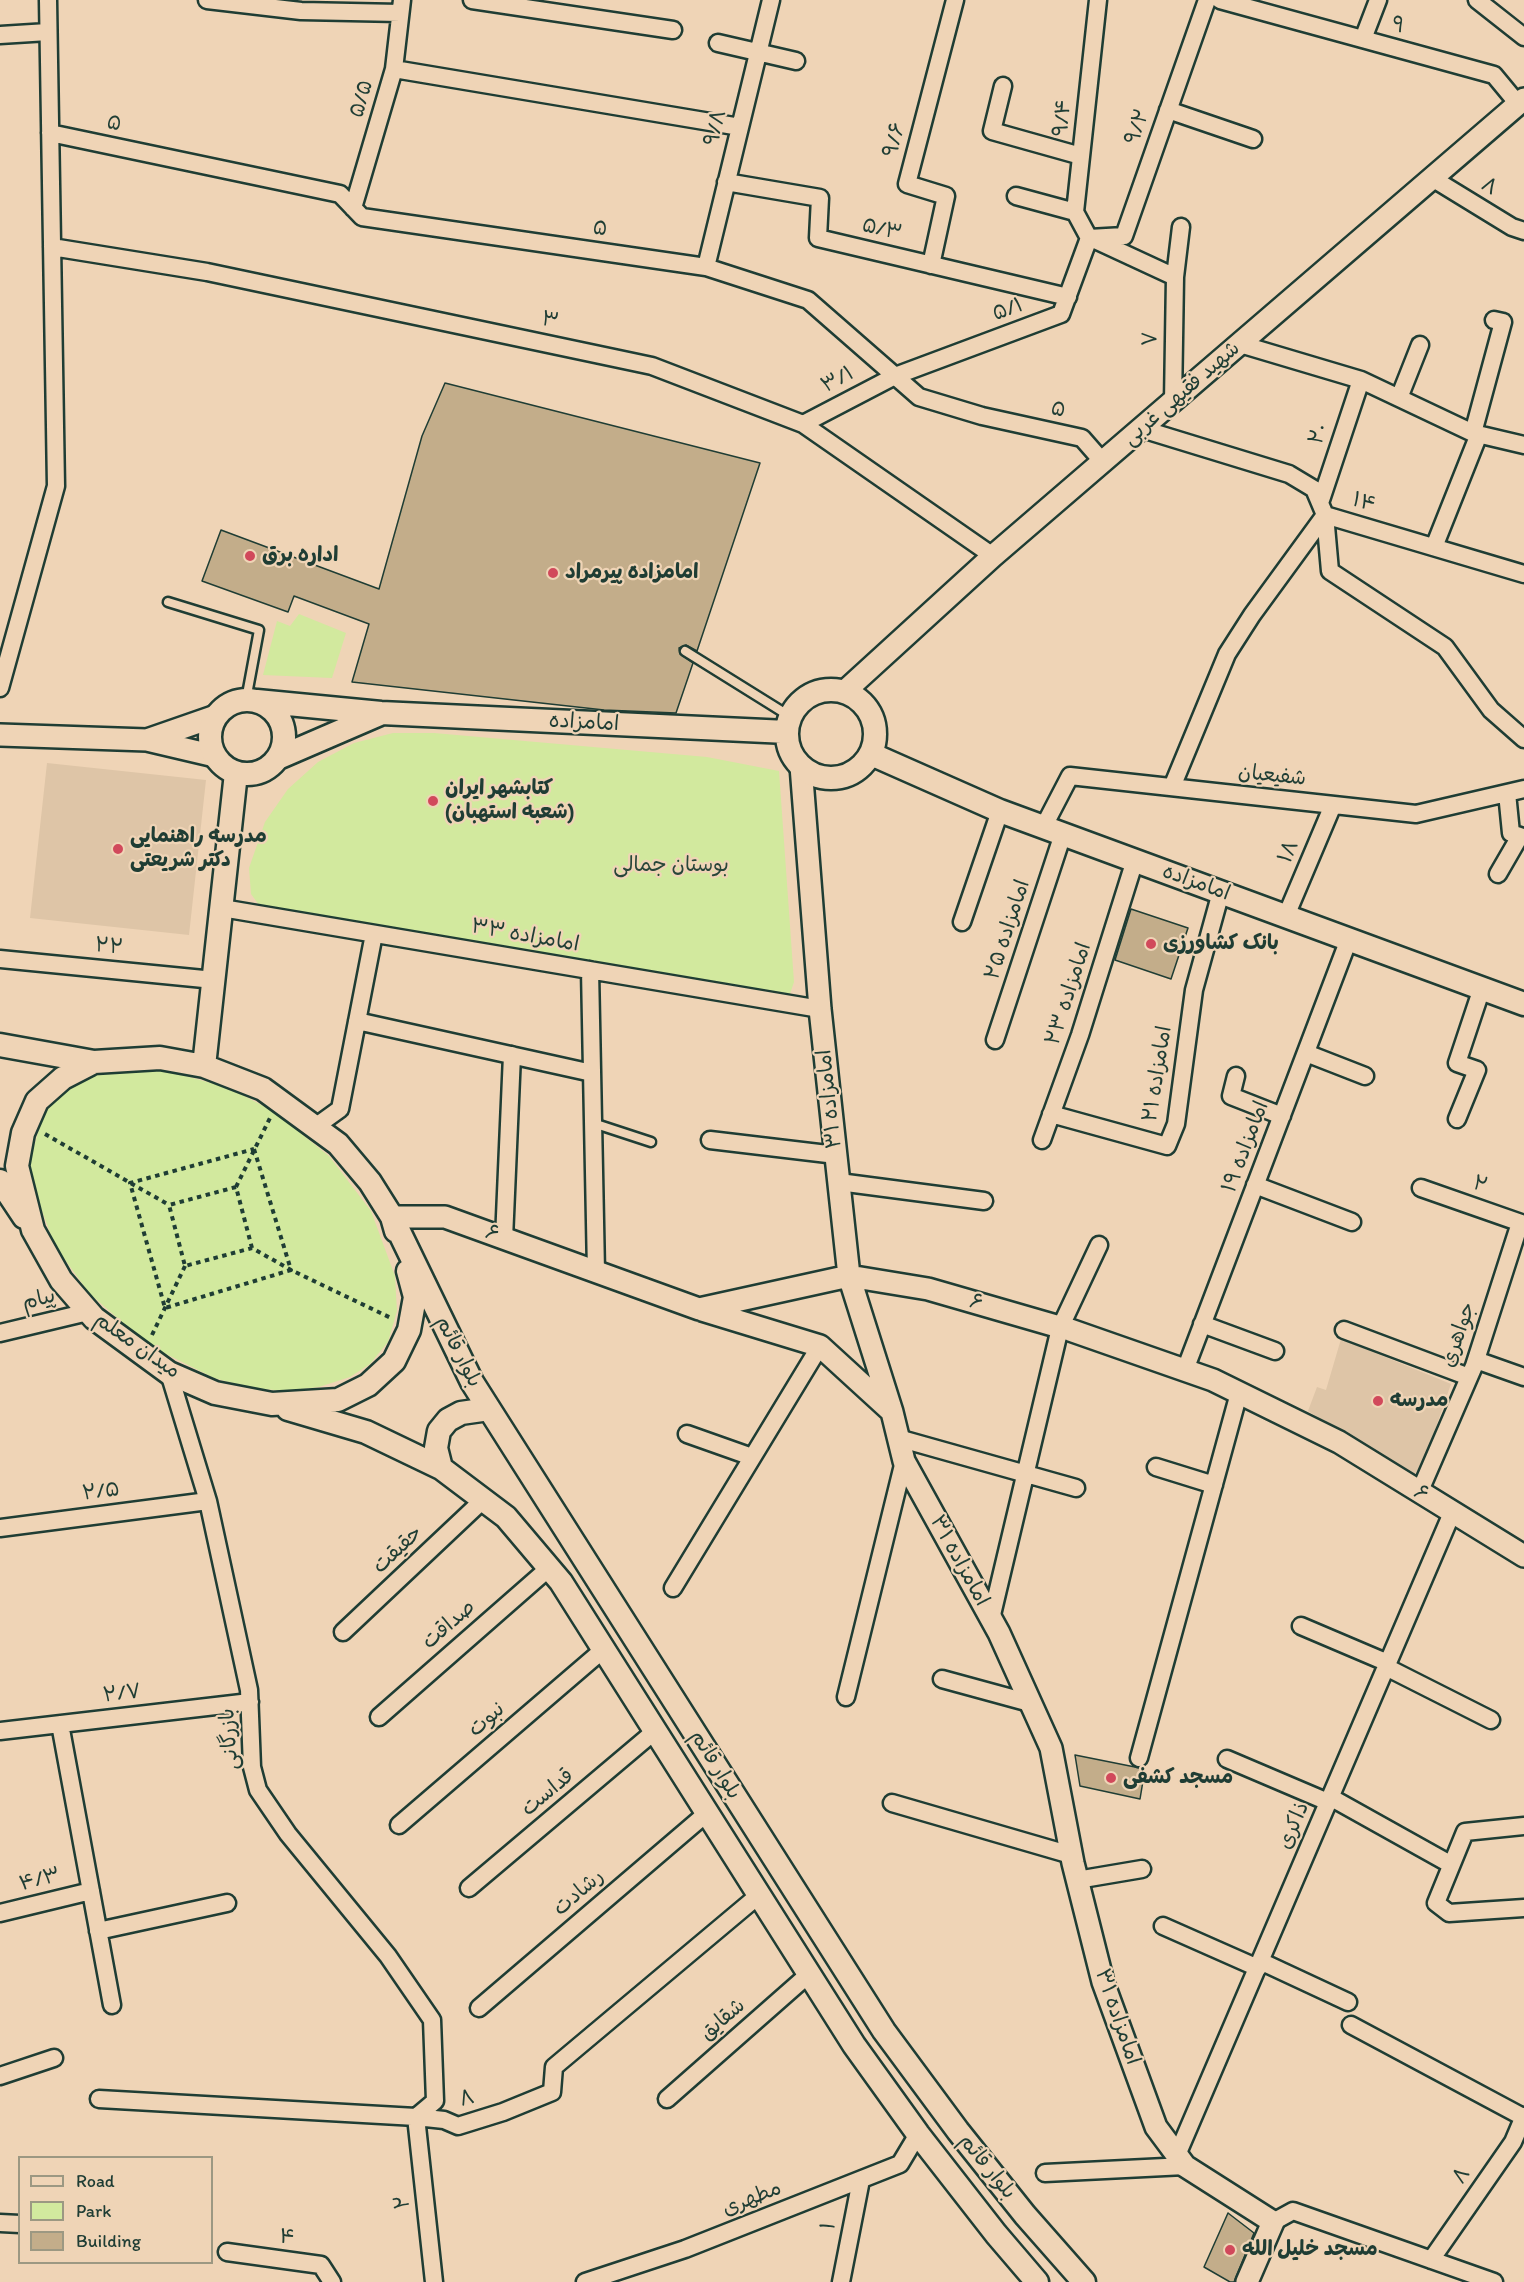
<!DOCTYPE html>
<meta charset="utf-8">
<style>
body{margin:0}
#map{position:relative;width:1524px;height:2282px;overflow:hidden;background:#efd4b6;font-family:Itim,sans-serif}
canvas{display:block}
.legend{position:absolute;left:18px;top:2156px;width:195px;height:108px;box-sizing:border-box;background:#efd4b6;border:2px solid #9c9882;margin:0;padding:8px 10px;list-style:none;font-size:18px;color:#1f3d34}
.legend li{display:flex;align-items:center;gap:12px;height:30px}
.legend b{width:30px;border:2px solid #9c9882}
</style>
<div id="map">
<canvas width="1524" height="2282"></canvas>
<ul class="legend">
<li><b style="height:8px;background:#efd4b6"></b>Road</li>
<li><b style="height:16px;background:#d2e99e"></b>Park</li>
<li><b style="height:16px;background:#c3ad8a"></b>Building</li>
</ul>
</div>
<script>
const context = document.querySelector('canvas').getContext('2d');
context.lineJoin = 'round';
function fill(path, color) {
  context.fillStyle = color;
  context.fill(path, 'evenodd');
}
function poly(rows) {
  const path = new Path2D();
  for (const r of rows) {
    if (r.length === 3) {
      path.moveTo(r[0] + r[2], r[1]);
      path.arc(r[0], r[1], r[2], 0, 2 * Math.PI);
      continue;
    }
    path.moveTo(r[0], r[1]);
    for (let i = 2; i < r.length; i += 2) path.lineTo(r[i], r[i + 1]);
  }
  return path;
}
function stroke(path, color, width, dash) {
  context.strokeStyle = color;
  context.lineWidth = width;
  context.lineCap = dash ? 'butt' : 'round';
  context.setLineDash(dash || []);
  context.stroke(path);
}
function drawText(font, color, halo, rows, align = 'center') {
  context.font = font + ' Itim,"Playpen Sans Arabic",sans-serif';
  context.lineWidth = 4.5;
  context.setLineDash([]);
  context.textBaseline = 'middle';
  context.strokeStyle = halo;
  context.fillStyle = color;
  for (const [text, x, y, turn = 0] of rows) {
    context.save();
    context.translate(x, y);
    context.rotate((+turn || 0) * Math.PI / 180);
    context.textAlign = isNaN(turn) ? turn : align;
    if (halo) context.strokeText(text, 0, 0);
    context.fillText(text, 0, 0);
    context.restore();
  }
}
const built = poly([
 [47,763,206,780,189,935,30,918],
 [1341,1339,1451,1384,1423,1464,1413,1476,1308,1411,1317,1387,1326,1390]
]);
const green = poly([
 [299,614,346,633,332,678,263,675,277,621,290,626],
 [393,733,434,733,707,757,779,771,794,982,788,1000,259,905,251,894,249,868,265,822,288,789,318,762,354,743],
 [145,1068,182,1075,229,1088,273,1111,329,1156,371,1211,395,1276,397,1311,388,1342,370,1364,350,1377,319,1387,287,1391,251,1388,214,1378,148,1345,89,1293,55,1246,35,1192,30,1161,43,1114,69,1088,103,1072]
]);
const building = poly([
 [445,383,760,463,697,651,686,645,679,648,680,654,693,663,676,713,604,710,352,682,369,624,294,596,288,612,202,581,221,530,379,589,422,436,445,383],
 [1131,909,1188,928,1171,979,1115,960,1131,909],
 [1075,1755,1145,1769,1140,1799,1080,1786,1075,1755],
 [1228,2213,1254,2233,1234,2282,1230,2282,1204,2267,1228,2213]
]);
const path = poly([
 [45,1134,169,1205],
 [254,1149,291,1270,165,1308,130,1183,254,1149],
 [236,1187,270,1118],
 [252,1248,236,1187,169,1205,185,1266,252,1248,291,1270,391,1318],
 [152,1335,185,1266]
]);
const service = poly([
 [168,602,259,630,246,700],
 [685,651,791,717],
 [593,1123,651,1142]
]);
const minor = poly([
 [207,0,301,11,400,13],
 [472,0,673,30],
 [1220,0,1494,75,1518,104],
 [1477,0,1524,37],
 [0,35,48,32],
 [1363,39,1378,0],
 [718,43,796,61],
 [394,69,740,127],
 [1003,86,992,131,1081,156],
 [1168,110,1253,139],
 [50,133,340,194,362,217,706,267,808,300,919,397,982,416,1082,438,1103,462],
 [1432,178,1512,227,1524,231],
 [726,182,820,198,818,238,1068,297],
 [1016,196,1075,212],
 [353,208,394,69,402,0],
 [1089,238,1124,236,1207,0],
 [1089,238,1075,212,1098,0],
 [1093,239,1175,277,1173,402],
 [52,247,207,272,652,366,803,424,993,556],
 [931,265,946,196,907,184,955,0],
 [706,267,771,0],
 [1175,277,1181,227],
 [1240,344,1361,380,1473,433,1524,445],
 [1399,398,1420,345],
 [803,424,895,376,1061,314,1089,238],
 [1142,429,1289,474,1314,489,1325,515,1524,574],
 [1473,433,1503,322,1494,320],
 [1320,503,1361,380],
 [1325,515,1330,571,1445,647,1491,710,1524,739],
 [1434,547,1479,434],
 [0,688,56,486,48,0],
 [1172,787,1227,654,1252,615,1325,515],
 [1044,826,1070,776,1416,814,1524,789],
 [1498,874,1520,836,1511,833,1507,793],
 [222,908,820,1009],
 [1286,916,1333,805],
 [962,922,1000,811],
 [0,959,214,980],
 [590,970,596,1272],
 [357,1021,592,1073],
 [995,1040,1063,834],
 [1306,1053,1365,1076],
 [1236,1076,1231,1096,1282,1116],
 [1051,1114,1167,1146,1176,1124,1194,990,1221,892],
 [1457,1119,1477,1070,1457,1063,1482,988],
 [315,1127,340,1109,374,934],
 [710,1140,836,1155],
 [1042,1140,1080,1035,1135,860],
 [839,1182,984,1201],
 [1255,1185,1352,1222],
 [1421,1188,1524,1224],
 [504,1239,512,1055],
 [1202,1324,1275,1351],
 [1344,1330,1469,1377],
 [0,1333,88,1312],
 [1476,1360,1524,1377],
 [1185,1370,1349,939],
 [169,1373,208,1501,249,1690,252,1767,258,1790,288,1834,388,1956,432,2020,435,2101,416,2117],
 [687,1434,752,1457],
 [898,1438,1076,1488],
 [1156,1467,1214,1485],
 [1419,1493,1474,1366,1520,1223],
 [0,1528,208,1501],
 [673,1588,820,1346],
 [991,1619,1060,1328,1099,1245],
 [1301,1626,1388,1663],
 [343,1632,483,1500],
 [1386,1667,1491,1720],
 [942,1679,1030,1703],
 [846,1697,904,1461],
 [379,1717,549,1568],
 [60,1724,112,2005],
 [0,1731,250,1702],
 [1139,1758,1239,1393],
 [1227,1759,1328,1802],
 [1330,1797,1450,1864],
 [892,1803,1071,1855],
 [399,1825,604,1649],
 [1524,1826,1465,1832,1436,1903,1449,1913,1524,1908],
 [1077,1880,1142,1869],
 [469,1888,655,1731],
 [0,1913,91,1891],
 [1163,1926,1258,1968],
 [98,1931,227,1903],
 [1260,1961,1348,2002],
 [479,2008,707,1813],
 [1351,2025,1523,2117],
 [0,2076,54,2058],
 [99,2099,416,2117,444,2120,458,2126,503,2112,552,2092,554,2067,759,1895],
 [667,2099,809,1974],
 [416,2117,434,2282],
 [1177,2155,1452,1513],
 [1045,2173,1185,2166],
 [1273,2222,1293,2211,1494,2282],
 [0,2223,20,2224],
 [227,2252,321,2265,332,2282],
 [1431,2260,1513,2142,1524,2116],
 [585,2282,685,2249,900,2164,918,2134],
 [841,2282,861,2180]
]);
const tertiary = poly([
 [844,692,993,556,1524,99],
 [0,735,147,740,215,756],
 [147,740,216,716],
 [801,766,820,1009,849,1276,892,1412,904,1461,999,1633,1051,1748,1073,1863,1103,1982,1156,2127,1185,2166,1273,2222,1247,2282],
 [392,1217,445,1217,699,1309,849,1276,928,1289,1070,1330,1213,1380,1339,1442,1524,1556],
 [702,1310,820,1346,890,1410]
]);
const secondary = poly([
 [831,734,44],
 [247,737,37],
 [257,701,381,713,787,732],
 [871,754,1000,811,1524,1004],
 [278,758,380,714],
 [0,1045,94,1062,160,1058,204,1066,263,1089,338,1144,370,1182,392,1217,396,1231],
 [94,1062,63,1078,37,1101,23,1133,17,1166,33,1230,61,1280,94,1318,169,1373,215,1393,272,1404,338,1400,368,1385,394,1361,409,1330,415,1297,408,1271],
 [204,1066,236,773],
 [0,1181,24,1217],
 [392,1217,472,1382,884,2031,958,2131,1025,2215,1084,2282],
 [288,1409,366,1432,441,1468,506,1517,561,1582,854,2045,918,2134,996,2234,1037,2282],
 [441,1468,436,1448,439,1431,448,1420,461,1413,489,1409]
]);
const markers = [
 [250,556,6,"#d1495b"],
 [553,573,6,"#d1495b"],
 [433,801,6,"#d1495b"],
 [118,849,6,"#d1495b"],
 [1151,944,6,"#d1495b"],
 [1378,1401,6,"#d1495b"],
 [1111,1778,6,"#d1495b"],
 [1230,2250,6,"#d1495b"]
];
const streetNames = [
 ["۹",1398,26,15],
 ["۵/۵",362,99,-74],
 ["۹/۴",1063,118,-84],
 ["۵",114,124,12],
 ["۹/۲",1138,127,-71],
 ["۹/۸",716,128,-76],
 ["۹/۶",895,140,-75],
 ["۸",1489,187,31],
 ["۵",600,229,8],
 ["۵/۳",882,230,13],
 ["۵/۱",1008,310,-20],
 ["۳",550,321,12],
 ["۷",1151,339,-89],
 ["۳/۱",838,380,-28],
 ["شهید فقیهی غربی",1182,394,-41],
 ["۵",1058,410,13],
 ["۲۰",1319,434,-72],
 ["۱۴",1364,503,16],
 ["امامزاده",584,723,3],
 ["شفیعیان",1272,776,6],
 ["۱۸",1289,852,-67],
 ["امامزاده",1196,883,20],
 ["امامزاده ۲۵",1008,930,-72],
 ["امامزاده ۳۳",525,936,10],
 ["۲۲",109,947,6],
 ["امامزاده ۲۳",1069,994,-72],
 ["امامزاده ۲۱",1158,1074,-81],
 ["امامزاده ۳۱",830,1099,-96],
 ["امامزاده ۱۹",1246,1147,-69],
 ["۲",1480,1185,19],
 ["۶",492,1234,20],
 ["پیام",39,1300,-14],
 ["۶",976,1303,16],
 ["جواهری",1459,1335,-71],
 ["میدان معلم",137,1346,35],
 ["بلوار قائم",458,1352,63],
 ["۲/۵",101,1492,-7],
 ["۶",1421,1494,32],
 ["حقیقت",398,1550,-43],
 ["امامزاده ۳۱",959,1561,61],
 ["صداقت",449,1625,-41],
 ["۲/۷",122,1694,-7],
 ["نبوت",487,1720,-41],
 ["بازرگانی",230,1739,-94],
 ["بلوار قائم",715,1765,58],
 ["قداست",548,1793,-40],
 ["ذاکری",1294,1826,-67],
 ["۴/۳",40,1880,-14],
 ["رشادت",579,1893,-41],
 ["امامزاده ۳۱",1117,2017,71],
 ["شقایق",723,2020,-41],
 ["۸",467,2099,-15],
 ["بلوار قائم",987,2167,51],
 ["۸",1462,2176,-55],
 ["مطهری",752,2199,-22],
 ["۲",403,2202,-96],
 ["۱",829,2226,-79],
 ["۴",287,2238,8]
];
const poiNames = [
 ["اداره برق",262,556],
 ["امامزاده پیرمراد",565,573],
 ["کتابشهر ایران",445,789],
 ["(شعبه استهبان)",445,813],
 ["مدرسه راهنمایی",130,837],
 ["دکتر شریعتی",130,861],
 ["بانک کشاورزی",1163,944],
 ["مدرسه",1390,1401],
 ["مسجد کشفی",1123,1778],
 ["مسجد خلیل الله",1242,2250]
];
const parkNames = [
 ["بوستان جمالی",671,866]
];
fill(built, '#dec5a7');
fill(green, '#d2e99e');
fill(building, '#c3ad8a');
stroke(building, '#1f3d34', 1.5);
stroke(service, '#1f3d34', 13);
stroke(minor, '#1f3d34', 21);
stroke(tertiary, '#1f3d34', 26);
stroke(secondary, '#1f3d34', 27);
stroke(path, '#1f3d34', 4, [4.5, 4.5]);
stroke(service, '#efd4b6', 8);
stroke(minor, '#efd4b6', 16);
stroke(tertiary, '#efd4b6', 21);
stroke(secondary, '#efd4b6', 22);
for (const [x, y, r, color] of markers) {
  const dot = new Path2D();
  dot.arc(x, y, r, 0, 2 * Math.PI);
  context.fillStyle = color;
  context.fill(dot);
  stroke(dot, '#efd4b6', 2);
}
drawText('21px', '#1f3d34', '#efd4b6', streetNames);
drawText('bold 21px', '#1f3d34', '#efd4b6', poiNames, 'left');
drawText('21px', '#284639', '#efd4b6', parkNames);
</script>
